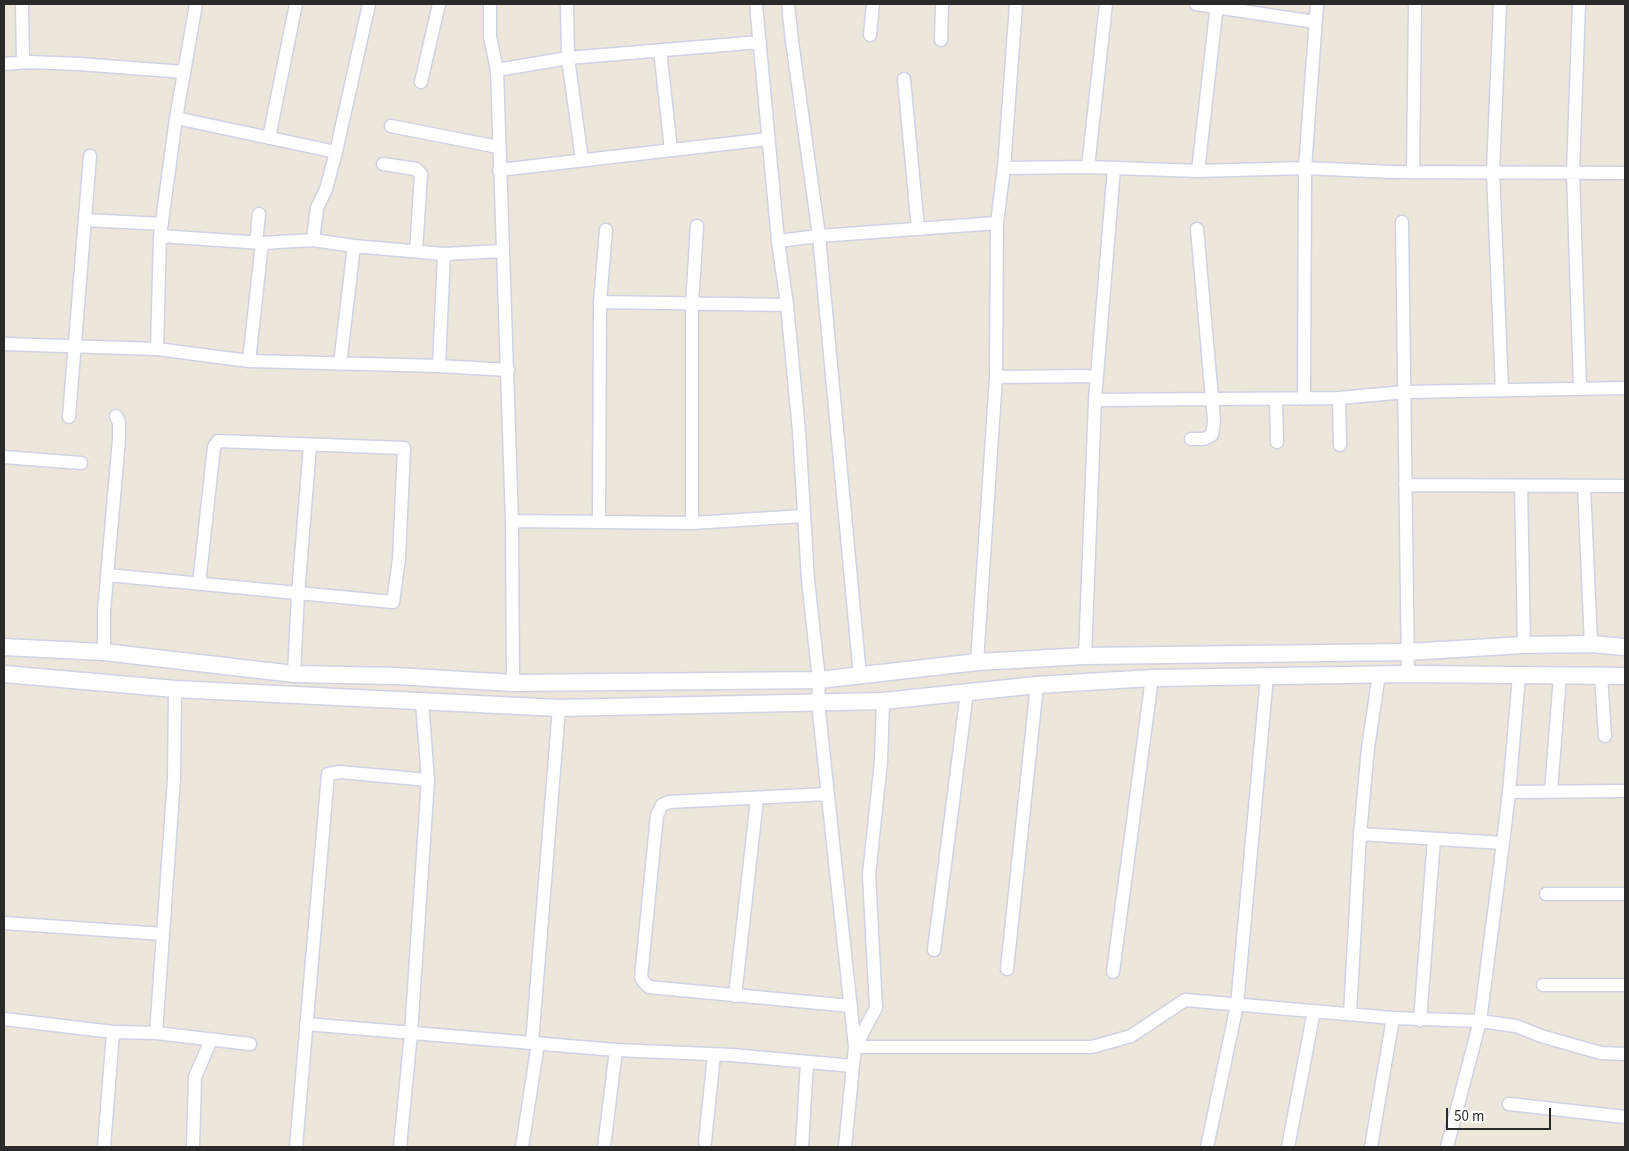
<!DOCTYPE html>
<style>
body{margin:0}
#map{position:relative;width:1629px;height:1151px;overflow:hidden;background:#ede6da;font-family:"Source Sans 3",sans-serif}
canvas{display:block}
.frame{position:absolute;inset:0;border:5px solid #2a2a2a;pointer-events:none}
.scale{position:absolute;left:1446px;top:1108px;width:105px;height:22px;box-sizing:border-box;border:2px solid #2a2a2a;border-top:0;padding-left:6px;font-size:15px;line-height:18px;white-space:nowrap;color:#2a2a2a;-webkit-text-stroke:4px #fff;paint-order:stroke}
</style>
<div id="map">
<canvas width="1629" height="1151"></canvas>
<div class="frame"></div>
<div class="scale">50 m</div>
</div>
<script>
const context = document.querySelector('canvas').getContext('2d');
context.lineJoin = 'round';
function poly(rows) {
  const path = new Path2D();
  for (const r of rows) {
    path.moveTo(r[0], r[1]);
    for (let i = 2; i < r.length; i += 2) path.lineTo(r[i], r[i + 1]);
  }
  return path;
}
function stroke(path, color, width, dash) {
  context.strokeStyle = color;
  context.lineWidth = width;
  context.lineCap = dash ? 'butt' : 'round';
  context.setLineDash(dash || []);
  context.stroke(path);
}
const minor = poly([
 [22,4,23,62],
 [490,4,490,37,497,70,568,58,760,42],
 [567,4,568,58,582,160],
 [756,4,778,241,787,305,799,431,808,580,819,680,818,703,855,1047,1092,1047,1131,1036,1185,1000,1393,1018,1480,1021,1447,1147],
 [788,4,792,41,819,236,860,676],
 [1196,4,1315,22],
 [1500,4,1493,171,1502,390],
 [1579,4,1573,172,1580,388],
 [870,35,873,4],
 [941,40,942,4],
 [660,50,671,150],
 [4,64,30,62,79,64,184,72],
 [497,70,512,521,513,683],
 [904,79,918,229],
 [421,82,439,4],
 [176,118,336,152],
 [391,126,498,147],
 [269,138,296,4],
 [383,164,416,169,421,174,416,251],
 [1088,167,1106,4],
 [1004,168,1088,167,1198,171,1305,168,1393,172,1625,173],
 [499,170,768,139],
 [1198,171,1217,4],
 [1413,171,1415,4],
 [86,220,162,224],
 [1402,222,1408,674],
 [160,236,262,243,313,240,354,246,444,254,502,251],
 [313,240,317,208,326,189,336,152,369,4],
 [778,241,819,236,997,223,1004,168,1016,4],
 [256,242,259,214],
 [600,302,787,305],
 [4,344,157,349,249,361,439,366,508,370],
 [157,349,160,236,176,118,196,4],
 [249,361,262,243],
 [340,364,354,246],
 [439,366,444,254],
 [996,377,1096,376],
 [1339,398,1340,445],
 [1276,399,1277,442],
 [1304,399,1305,168,1317,4],
 [1095,400,1339,398,1405,392,1625,388],
 [69,417,90,156],
 [1191,439,1204,439,1212,435,1214,421,1197,229],
 [4,457,81,463],
 [1405,485,1625,486],
 [1521,486,1524,645],
 [1584,486,1591,644],
 [512,521,692,523,804,516],
 [599,521,600,302,606,230],
 [692,523,692,304,697,226],
 [108,575,393,602,399,559,404,448,218,441,214,447,199,584],
 [104,652,104,611,119,439,119,422,116,416],
 [1085,656,1095,400,1114,168],
 [977,662,996,377,997,223],
 [294,674,298,594,310,446],
 [1379,674,1368,748,1360,834,1503,843,1480,1021,1516,1026,1541,1036,1601,1053,1625,1054],
 [1519,676,1509,792,1625,791],
 [1601,676,1605,736],
 [175,689,174,779,156,1033,250,1044],
 [1551,791,1560,676],
 [828,794,669,802,662,805,657,815,641,977,643,981,649,987,851,1006],
 [1503,843,1509,792],
 [1546,894,1625,894],
 [4,923,163,934],
 [934,950,967,692],
 [1007,969,1037,685],
 [1113,972,1152,678],
 [1543,985,1625,985],
 [735,996,757,799],
 [1350,1014,1360,834],
 [4,1019,113,1032,156,1033],
 [1420,1020,1434,839],
 [306,1024,616,1050,732,1055,853,1066,855,1047,876,1008,869,875,881,761,883,701],
 [532,1043,559,708],
 [1509,1104,1625,1117],
 [705,1142,714,1055],
 [104,1147,113,1032],
 [193,1147,195,1077,211,1040],
 [296,1147,328,774,340,772,428,780],
 [400,1147,411,1033,428,780,422,702],
 [522,1147,538,1043],
 [604,1147,616,1050],
 [802,1147,807,1062],
 [845,1147,853,1066],
 [1207,1147,1237,1005,1267,676],
 [1288,1147,1314,1011],
 [1371,1147,1393,1018]
]);
const tertiary = poly([
 [4,647,104,652,294,674,396,676,513,683,819,680,977,662,1085,656,1407,652,1524,645,1591,644,1625,647],
 [4,674,175,689,559,708,883,701,1037,685,1152,678,1408,674,1625,676]
]);
stroke(minor, '#d0d2e4', 15);
stroke(tertiary, '#d0d2e4', 19);
stroke(minor, '#fff', 12);
stroke(tertiary, '#fff', 16);
</script>
